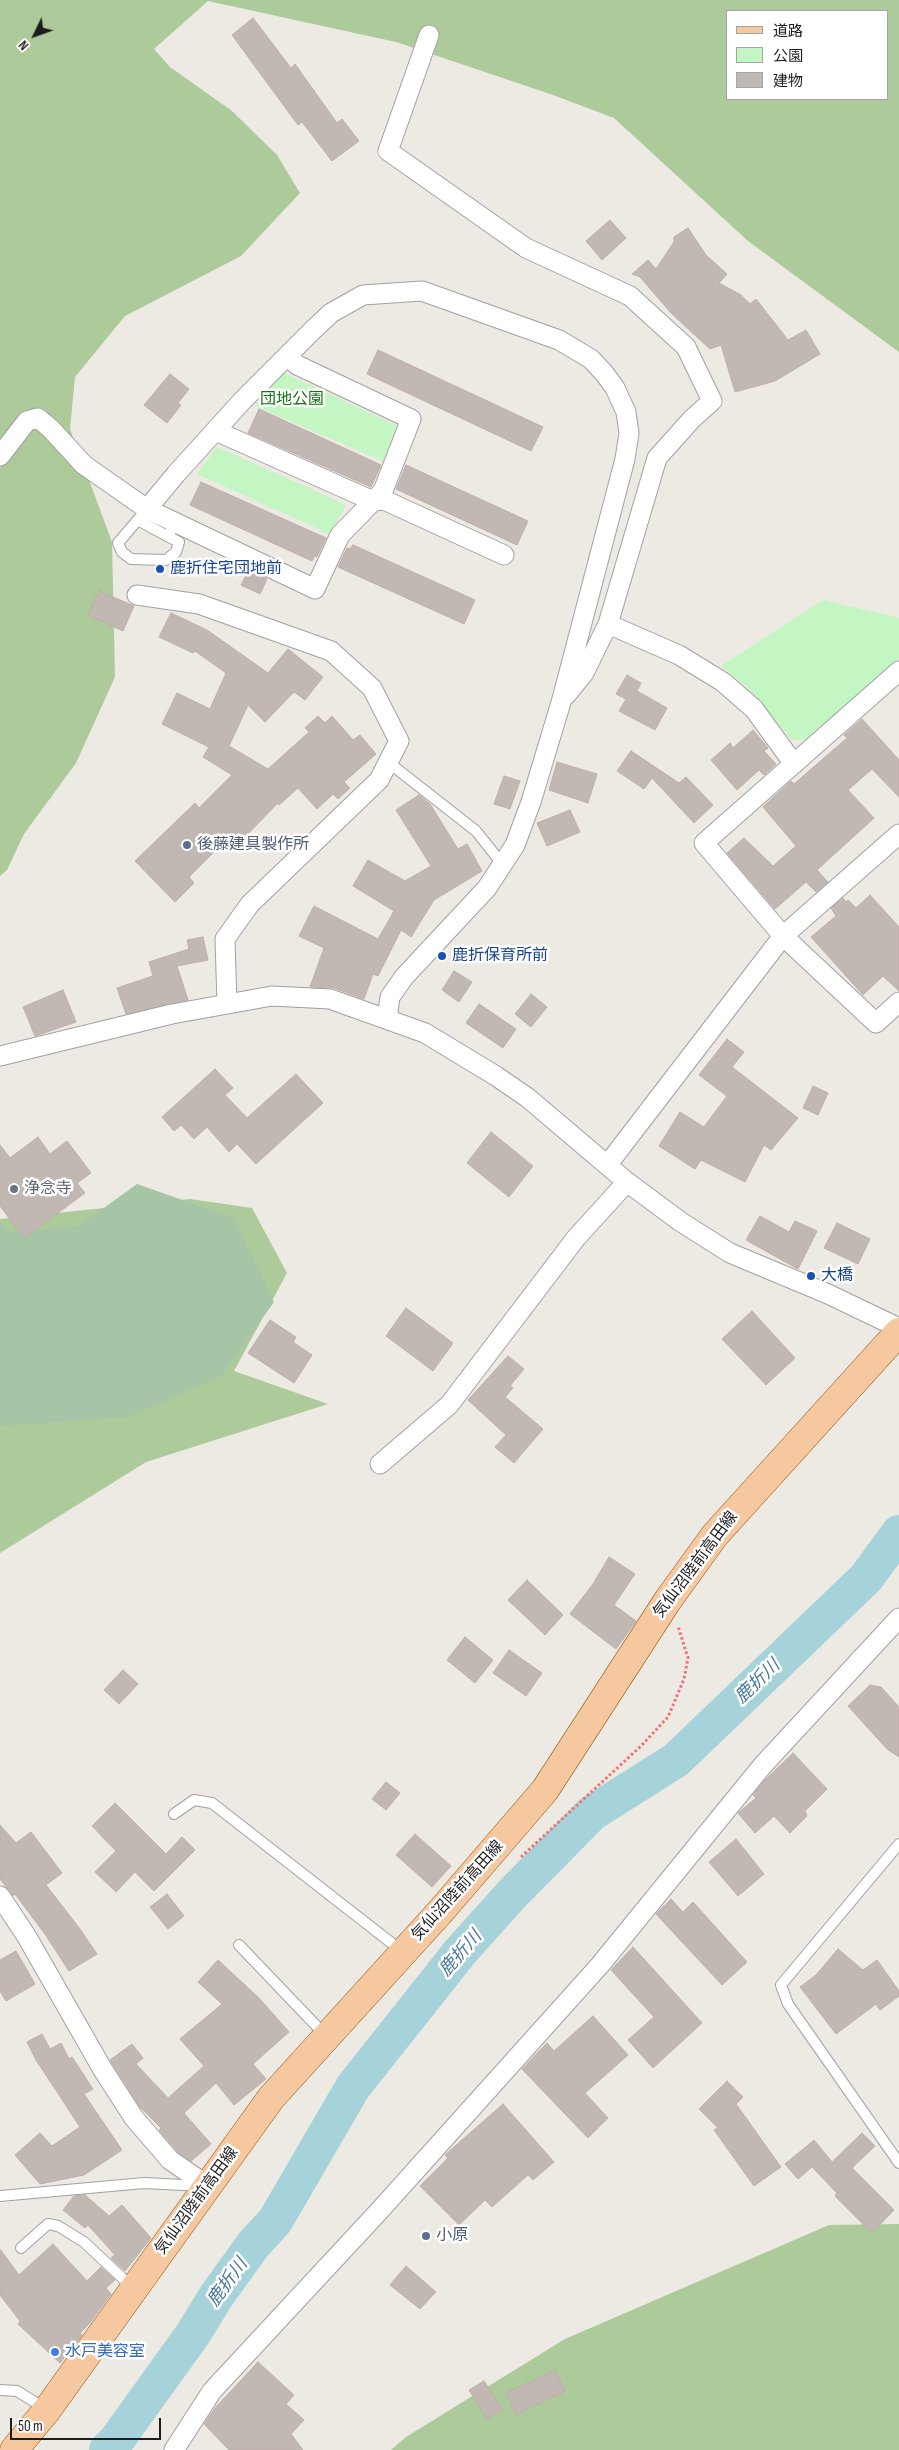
<!DOCTYPE html>
<meta charset="utf-8">
<style>
body{margin:0}
#map{position:relative;width:899px;height:2450px;overflow:hidden;background:#ede9e3;font-family:"Sofia Sans Condensed","Noto Sans JP",sans-serif}
canvas{display:block}
.legend{position:absolute;left:726px;top:10px;width:162px;height:90px;box-sizing:border-box;background:#fff;border:1px solid #a5a5a5;margin:0;padding:6px 9px;list-style:none;font-size:15px;color:#1d1d1d}
.legend li{display:flex;align-items:center;gap:10px;height:25px}
.legend b{width:25px;border:1px solid #a5a5a5}
.north{position:absolute;left:10px;top:10px;width:50px;height:50px;-webkit-text-stroke:4px #fff;paint-order:stroke;rotate:228deg;font-size:14px;font-weight:700;line-height:20px;text-align:center;color:#1d1d1d}
.north::after{content:'';display:block;margin:auto;width:18px;height:22px;background:#1d1d1d;clip-path:polygon(50% 0,100% 100%,50% 72%,0 100%)}
.scale{position:absolute;left:10px;top:2418px;width:151px;height:22px;box-sizing:border-box;border:2px solid #1d1d1d;border-top:0;padding-left:6px;font-size:15px;line-height:18px;white-space:nowrap;color:#1d1d1d;-webkit-text-stroke:4px #fff;paint-order:stroke}
</style>
<div id="map">
<canvas width="899" height="2450"></canvas>
<ul class="legend">
<li><b style="height:6px;background:#f6c8a0"></b>道路</li>
<li><b style="height:14px;background:#c3f6c2"></b>公園</li>
<li><b style="height:14px;background:#c2b8b3"></b>建物</li>
</ul>
<div class="north">N</div>
<div class="scale">50 m</div>
</div>
<script>
const context = document.querySelector('canvas').getContext('2d');
context.lineJoin = 'round';
function fill(path, color) {
  context.fillStyle = color;
  context.fill(path, 'evenodd');
}
function poly(rows) {
  const path = new Path2D();
  for (const r of rows) {
    path.moveTo(r[0], r[1]);
    for (let i = 2; i < r.length; i += 2) path.lineTo(r[i], r[i + 1]);
  }
  return path;
}
function stroke(path, color, width, dash) {
  context.strokeStyle = color;
  context.lineWidth = width;
  context.lineCap = dash ? 'butt' : 'round';
  context.setLineDash(dash || []);
  context.stroke(path);
}
function drawText(font, color, halo, rows, align = 'center') {
  context.font = font + ' "Sofia Sans Condensed","Noto Sans JP",sans-serif';
  context.lineWidth = 5;
  context.setLineDash([]);
  context.textBaseline = 'middle';
  context.strokeStyle = halo;
  context.fillStyle = color;
  for (const [text, x, y, turn = 0] of rows) {
    context.save();
    context.translate(x, y);
    context.rotate((+turn || 0) * Math.PI / 180);
    context.textAlign = isNaN(turn) ? turn : align;
    if (halo) context.strokeText(text, 0, 0);
    context.fillText(text, 0, 0);
    context.restore();
  }
}
const forest = poly([
 [0,0,899,0,899,352,748,241,614,118,553,95,396,42,208,1,154,49,170,67,232,111,277,155,300,193,241,256,125,316,75,377,70,429,112,542,115,677,76,763,24,834,7,870,0,876],
 [728,11,888,11,888,99,728,99],
 [190,1199,252,1208,287,1273,234,1371,328,1404,146,1462,0,1553,0,1219],
 [899,2224,899,2450,391,2450,406,2437,565,2339,829,2225]
]);
const cemetery = poly([
 [137,1184,234,1218,274,1302,222,1375,129,1417,0,1426,0,1223,10,1232,79,1226]
]);
const park = poly([
 [284,373,400,427,385,462,255,406],
 [217,447,346,505,330,534,197,474],
 [823,600,899,618,899,659,807,739,792,740,747,687,721,666]
]);
const river = poly([
 [107,2450,116,2441,193,2334,217,2295,253,2245,275,2221,353,2087,460,1952,513,1893,592,1813,676,1760,866,1578,899,1533]
]);
const building = poly([
 [253,18,291,68,295,64,337,123,342,119,359,141,332,161,302,122,298,125,232,35,253,18],
 [610,220,626,238,602,260,586,241,610,220],
 [688,228,706,255,727,274,719,283,741,295,750,304,756,299,788,340,806,330,820,354,775,381,735,392,721,345,710,349,671,313,640,277,632,274,648,260,656,269,674,242,674,237,688,228],
 [378,350,543,427,531,451,367,374,378,350],
 [170,374,189,389,178,403,181,405,167,423,144,405,170,374],
 [259,409,381,465,371,487,248,433,259,409],
 [406,465,528,521,517,545,396,489,406,465],
 [201,482,326,538,317,557,315,556,312,561,190,505,201,482],
 [353,545,475,600,464,624,338,567,347,548,350,549,353,545],
 [249,570,267,579,260,594,241,585,249,570],
 [99,591,134,606,123,631,88,615,99,591],
 [171,613,207,630,268,673,288,649,323,677,305,700,294,692,265,722,248,705,229,746,268,769,309,732,305,728,318,716,325,723,332,716,353,740,360,735,376,754,344,782,350,788,338,799,333,794,317,809,298,788,279,805,278,803,240,842,232,834,189,877,194,883,175,902,135,861,195,803,199,808,232,775,203,757,209,747,162,724,177,693,210,709,226,673,195,651,193,653,159,637,171,613],
 [627,675,641,683,637,691,667,708,655,730,619,711,626,699,616,694,627,675],
 [862,719,899,760,899,797,872,769,848,790,874,818,817,870,828,882,816,892,806,882,775,909,727,853,744,838,773,866,796,846,763,807,791,781,794,784,847,738,844,735,862,719],
 [753,730,768,748,764,751,776,764,764,775,759,770,737,790,711,760,730,743,733,748,753,730],
 [631,751,679,783,686,777,713,805,694,823,652,778,644,789,617,771,631,751],
 [557,762,597,774,588,803,549,790,557,762],
 [504,776,520,781,510,809,494,804,504,776],
 [419,795,430,804,458,849,467,844,482,871,434,900,411,937,401,930,378,976,373,974,364,999,334,988,310,987,324,948,299,936,314,906,378,939,394,911,353,886,368,860,405,881,431,866,396,810,419,795],
 [570,810,580,832,547,846,537,823,570,810],
 [870,895,899,927,899,991,883,976,863,995,811,937,836,916,831,908,843,898,846,902,848,900,856,908,870,895],
 [203,937,208,960,177,966,188,1000,126,1014,117,988,153,976,149,962,189,949,187,940,203,937],
 [454,971,472,982,459,1002,442,990,454,971],
 [63,990,76,1022,35,1036,23,1007,63,990],
 [531,994,547,1007,531,1027,515,1014,531,994],
 [479,1004,516,1029,503,1048,466,1023,479,1004],
 [727,1039,744,1052,732,1067,798,1118,771,1150,764,1145,745,1182,701,1160,695,1169,659,1146,680,1112,704,1127,727,1096,699,1075,727,1039],
 [215,1069,233,1088,225,1095,247,1118,296,1074,323,1103,256,1164,237,1144,229,1152,207,1127,194,1139,181,1125,174,1131,162,1117,215,1069],
 [813,1086,828,1093,818,1115,803,1108,813,1086],
 [491,1132,533,1166,509,1197,467,1163,491,1132],
 [38,1137,50,1154,67,1141,91,1173,77,1183,85,1193,24,1238,0,1206,0,1145,10,1158,38,1137],
 [760,1216,789,1232,795,1221,817,1231,798,1269,746,1240,760,1216],
 [837,1223,870,1239,858,1264,824,1248,837,1223],
 [406,1308,453,1343,433,1371,386,1336,406,1308],
 [752,1311,795,1358,766,1385,722,1339,752,1311],
 [270,1320,296,1337,293,1342,312,1355,294,1383,248,1353,270,1320],
 [508,1356,524,1369,510,1386,513,1388,505,1397,543,1429,514,1463,495,1447,506,1435,468,1400,508,1356],
 [609,1557,635,1574,614,1605,636,1621,616,1649,570,1614,593,1584,609,1557],
 [527,1580,563,1615,545,1635,508,1600,527,1580],
 [465,1637,493,1660,475,1683,447,1660,465,1637],
 [509,1650,542,1673,526,1696,493,1673,509,1650],
 [123,1670,138,1684,119,1704,104,1690,123,1670],
 [870,1685,881,1687,899,1707,899,1757,887,1749,848,1706,870,1685],
 [793,1753,827,1789,805,1811,807,1816,790,1833,774,1816,755,1833,738,1813,756,1798,753,1795,763,1782,793,1753],
 [386,1782,400,1793,386,1810,372,1799,386,1782],
 [115,1803,166,1854,182,1837,195,1850,154,1891,135,1872,116,1892,95,1872,116,1851,92,1826,115,1803],
 [0,1825,16,1843,31,1832,62,1873,46,1885,80,1929,97,1954,69,1971,45,1934,15,1894,13,1896,0,1879,0,1825],
 [415,1834,451,1866,432,1887,396,1855,415,1834],
 [736,1839,764,1874,738,1896,709,1862,736,1839],
 [167,1894,184,1916,168,1929,150,1907,167,1894],
 [671,1899,683,1912,693,1902,747,1962,722,1985,656,1914,671,1899],
 [633,1947,702,2023,653,2068,628,2040,654,2017,611,1970,633,1947],
 [838,1949,863,1970,877,1960,899,1991,899,1996,880,2010,876,2004,836,2034,800,1987,816,1975,838,1949],
 [16,1951,35,1984,6,2001,0,1991,0,1960,16,1951],
 [218,1960,259,1998,289,2032,253,2064,266,2079,234,2105,216,2083,184,2113,211,2144,191,2161,178,2152,159,2130,161,2128,140,2107,110,2060,132,2044,143,2058,136,2064,168,2098,204,2066,180,2039,222,2004,198,1982,218,1960],
 [593,2016,628,2055,585,2093,608,2118,588,2138,522,2069,547,2043,554,2051,593,2016],
 [42,2034,50,2049,61,2043,69,2059,72,2057,93,2089,84,2094,122,2150,84,2175,40,2184,15,2155,40,2133,52,2146,80,2127,36,2060,27,2042,42,2034],
 [727,2081,743,2097,736,2104,781,2167,754,2186,714,2130,718,2128,699,2109,727,2081],
 [503,2104,554,2162,533,2180,528,2175,492,2207,485,2200,459,2225,420,2186,448,2158,445,2155,503,2104],
 [862,2133,875,2146,852,2168,894,2210,872,2233,835,2196,837,2193,812,2167,798,2179,785,2164,814,2140,832,2162,862,2133],
 [85,2195,109,2216,122,2205,151,2238,125,2271,111,2258,115,2255,88,2225,85,2228,63,2210,74,2196,85,2195],
 [53,2244,87,2281,101,2267,115,2280,106,2288,111,2294,89,2324,80,2333,82,2335,60,2363,18,2324,20,2321,0,2295,0,2249,19,2275,53,2244],
 [406,2266,436,2292,420,2309,390,2285,406,2266],
 [258,2362,294,2395,286,2404,304,2420,291,2434,303,2450,229,2450,204,2424,215,2408,258,2362],
 [555,2370,565,2391,516,2415,506,2393,555,2370],
 [484,2381,503,2410,487,2419,469,2390,484,2381]
]);
const path = poly([
 [521,1857,641,1746,668,1717,684,1679,688,1658,678,1626]
]);
const service = poly([
 [147,509,118,543,122,552,131,559,166,560,176,552,179,542,167,536,177,523],
 [138,520,167,536],
 [388,762,476,831,503,865],
 [174,1814,194,1800,212,1803,403,1952],
 [899,1844,781,1985,788,2004,899,2163],
 [239,1945,326,2036],
 [0,2196,144,2183,203,2186],
 [21,2248,48,2224,58,2226,84,2242,133,2288],
 [0,2390,17,2391,46,2409]
]);
const minor = poly([
 [429,35,388,151,526,248,630,296,686,347,712,401,692,419,657,458,608,624],
 [216,431,373,501,384,500,504,555],
 [0,456,27,421,38,418,51,429,84,465,147,509,315,589,340,535,383,491,411,419,297,365,287,356],
 [147,509,176,474,243,400,314,329,331,313,363,295,422,291,559,340,591,359,604,373,615,388,626,412,629,433,625,459,562,699,531,802,515,845,487,888,404,977,390,997,387,1019],
 [137,595,199,604,331,651,372,688,399,741,379,780,250,904,225,939,227,1004],
 [899,671,704,843,783,936,876,1023,899,1002],
 [566,695,584,673,608,624,679,655,723,682,754,709,794,764],
 [0,1056,172,1014,272,996,330,999,425,1033,496,1076,528,1098,627,1182,681,1222,730,1253,828,1294,899,1328],
 [608,1164,783,936,899,834],
 [380,1464,449,1405,576,1238,627,1182],
 [0,1896,27,1937,103,2070,134,2118,170,2160,208,2186],
 [174,2450,212,2391,381,2209,600,1965,763,1765,899,1618]
]);
const primary = poly([
 [14,2450,47,2410,271,2098,440,1912,545,1790,668,1600,715,1535,899,1332]
]);
const markers = [
 [160,569,5,"#1a4fb4"],
 [187,845,5,"#5c6f8a"],
 [442,956,5,"#1a4fb4"],
 [14,1189,5,"#6b7280"],
 [811,1276,5,"#1a4fb4"],
 [426,2236,5,"#5c6f8a"],
 [55,2352,5,"#3f7fe0"]
];
const parkNames = [
 ["団地公園",292,400]
];
const transitNames = [
 ["鹿折住宅団地前",170,569],
 ["鹿折保育所前",452,956],
 ["大橋",821,1276]
];
const serviceNames = [
 ["後藤建具製作所",197,845],
 ["小原",436,2236]
];
const worshipNames = [
 ["浄念寺",24,1189]
];
const streetNames = [
 ["気仙沼陸前高田線",696,1565,-53],
 ["気仙沼陸前高田線",458,1891,-48],
 ["気仙沼陸前高田線",197,2201,-54]
];
const shopNames = [
 ["水戸美容室",65,2352]
];
const waterNames = [
 ["鹿折川",758,1682,-44],
 ["鹿折川",461,1954,-49],
 ["鹿折川",228,2283,-54]
];
fill(forest, '#adca9a');
fill(cemetery, '#a6c5a7');
fill(park, '#c3f6c2');
stroke(river, '#a6d2d9', 36);
fill(building, '#c2b8b3');
stroke(building, '#beafa7', 1);
stroke(service, '#a1a1a1', 12);
stroke(minor, '#a1a1a1', 21);
stroke(primary, '#8d5409', 29);
stroke(path, '#f17171', 3, [2.5, 2.5]);
stroke(service, '#fff', 10);
stroke(minor, '#fff', 19);
stroke(primary, '#f6c8a0', 28);
for (const [x, y, r, color] of markers) {
  const dot = new Path2D();
  dot.arc(x, y, r, 0, 2 * Math.PI);
  context.fillStyle = color;
  context.fill(dot);
  stroke(dot, '#fff', 2);
}
drawText('16px', '#147412', '#fff', parkNames);
drawText('16px', '#164399', '#fff', transitNames, 'left');
drawText('16px', '#4e5e75', '#fff', serviceNames, 'left');
drawText('16px', '#5b616d', '#fff', worshipNames, 'left');
drawText('16px', '#1d1d1d', '#fff', streetNames);
drawText('16px', '#366cbe', '#fff', shopNames, 'left');
drawText('italic 18px', '#497897', '#fff', waterNames);
</script>
